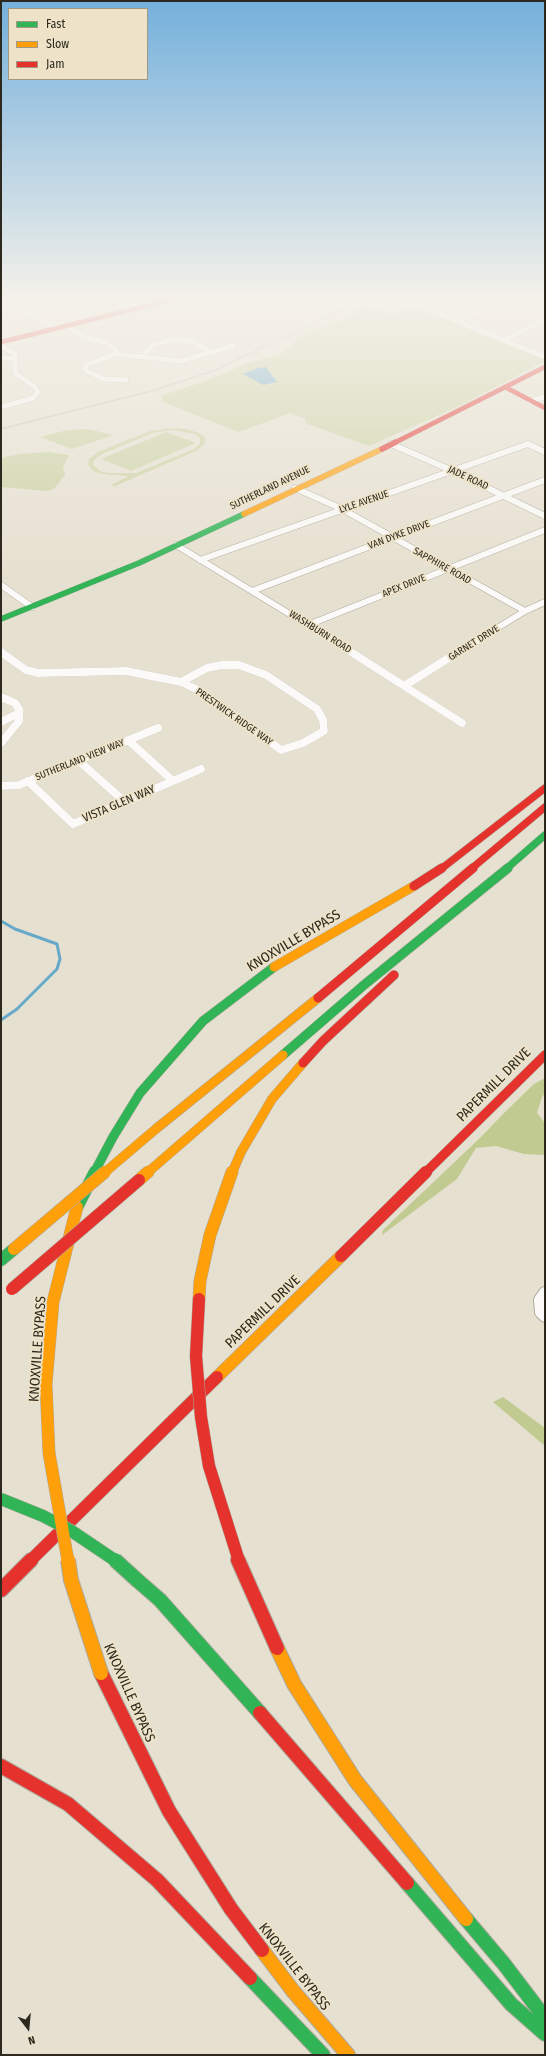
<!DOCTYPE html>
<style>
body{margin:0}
#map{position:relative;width:546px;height:2056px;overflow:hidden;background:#e6e0d0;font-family:"Fira Sans Condensed",sans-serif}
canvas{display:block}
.frame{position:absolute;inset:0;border:2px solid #2d291f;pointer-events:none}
.legend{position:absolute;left:8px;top:8px;width:140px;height:72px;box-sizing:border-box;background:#eee3c8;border:1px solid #a19984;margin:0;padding:5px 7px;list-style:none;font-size:12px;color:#2d291f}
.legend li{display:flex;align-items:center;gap:8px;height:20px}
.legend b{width:20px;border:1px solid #a19984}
.north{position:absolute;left:8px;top:2008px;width:40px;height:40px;-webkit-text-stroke:3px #eee3c8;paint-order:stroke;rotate:164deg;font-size:11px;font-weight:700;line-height:16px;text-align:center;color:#2d291f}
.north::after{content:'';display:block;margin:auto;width:14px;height:18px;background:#2d291f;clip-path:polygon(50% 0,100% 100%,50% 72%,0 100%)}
</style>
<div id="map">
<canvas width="546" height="2056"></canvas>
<div class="frame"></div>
<ul class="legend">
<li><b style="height:5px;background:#30b455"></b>Fast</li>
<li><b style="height:5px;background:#ff9f0a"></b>Slow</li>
<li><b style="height:5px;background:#e5322d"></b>Jam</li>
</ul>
<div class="north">N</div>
</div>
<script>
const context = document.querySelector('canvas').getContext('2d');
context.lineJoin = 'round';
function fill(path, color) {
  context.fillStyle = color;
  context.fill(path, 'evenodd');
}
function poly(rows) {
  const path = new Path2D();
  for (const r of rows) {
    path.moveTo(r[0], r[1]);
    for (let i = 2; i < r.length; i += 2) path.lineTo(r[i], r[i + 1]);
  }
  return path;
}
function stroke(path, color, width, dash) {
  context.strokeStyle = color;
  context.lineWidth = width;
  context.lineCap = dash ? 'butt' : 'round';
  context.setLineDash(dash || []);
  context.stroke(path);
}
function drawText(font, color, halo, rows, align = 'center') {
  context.font = font + ' "Fira Sans Condensed",sans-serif';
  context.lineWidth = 3.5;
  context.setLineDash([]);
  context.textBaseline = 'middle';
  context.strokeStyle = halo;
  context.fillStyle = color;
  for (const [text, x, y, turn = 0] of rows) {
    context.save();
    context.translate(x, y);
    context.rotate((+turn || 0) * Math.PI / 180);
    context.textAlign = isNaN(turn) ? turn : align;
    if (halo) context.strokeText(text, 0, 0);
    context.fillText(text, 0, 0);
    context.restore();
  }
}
const green = poly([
 [366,304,392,315,415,306,545,358,545,361,457,407,369,446,305,423,306,419,290,413,239,432,163,402,162,395,206,381,250,362,277,355,291,347,297,338,329,323,346,319,353,314,356,309],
 [171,428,187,429,199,433,205,437,205,444,196,451,115,486,111,485,129,476,102,474,93,471,88,465,89,459,98,452,150,431],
 [172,430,195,434,200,438,200,444,194,449,136,473,108,473,100,471,93,465,94,460,102,454,153,433],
 [88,429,114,435,72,449,40,437,67,430],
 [166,432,196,443,131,471,101,459],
 [49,452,69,455,63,467,65,475,54,489,47,491,1,487,1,458,20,454]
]);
const forest = poly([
 [545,1078,545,1093,542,1097,537,1113,545,1123,545,1155,524,1154,496,1146,476,1148,457,1179,382,1235,383,1230,481,1137,504,1113,534,1084],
 [503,1397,545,1428,545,1446,493,1402]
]);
const water = poly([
 [266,367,277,382,263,385,243,374,258,368]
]);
const stream = poly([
 [1,921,15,929,57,944,60,959,57,969,17,1009,1,1020]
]);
const streetFar3 = poly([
 [101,296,127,311],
 [415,304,545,357],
 [28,306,18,309,57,328],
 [459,321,513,296],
 [67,326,84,337,107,343,116,350,115,354,86,365,85,369,88,372,104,379,126,380],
 [504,340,545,320],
 [1,346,15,354,15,373,35,387,38,392,33,398,1,407],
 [115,354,180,361,233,346],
 [143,356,153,345,174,339,192,341,212,353],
 [2,358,15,359],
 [530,401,545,397]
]);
const streetFar2 = poly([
 [391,444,453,471,545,516],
 [295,488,342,509,525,611],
 [176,545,316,630],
 [200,560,528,444,545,452],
 [1,585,32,607],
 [252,591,545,480],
 [308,625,545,530],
 [494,630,525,611,545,602]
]);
const streetFar1 = poly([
 [315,629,462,723],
 [1,652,26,670,38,673,126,671,181,682],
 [222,665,239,665,266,675,317,709,323,720,324,731,303,743,281,750,200,691,181,682,207,668,222,665],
 [404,686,495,629],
 [1,697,15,703,19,709,19,721,1,743],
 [1,722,19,713],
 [128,740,173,781],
 [79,761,125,802],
 [28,781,73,824,201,769],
 [1,786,19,785,158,728]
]);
const street = poly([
 [545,1293,540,1300,541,1312,545,1316]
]);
const fastFar4 = poly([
 [1,619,139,563,244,514]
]);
const fastFar3 = poly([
 [506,869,545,835]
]);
const fastFar2 = poly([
 [283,1055,364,985,508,868],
 [94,1173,113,1137,140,1093,203,1021,274,967]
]);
const fastFar1 = poly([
 [77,1207,95,1172],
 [1,1260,14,1249]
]);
const fast = poly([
 [137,1580,160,1600,260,1713],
 [407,1883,511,2004,545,2034],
 [466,1919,504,1964,545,2018],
 [250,1978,323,2055]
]);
const slowFar3 = poly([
 [244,514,382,449]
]);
const slowFar2 = poly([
 [274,967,414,886],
 [157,1128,318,998],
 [147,1173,283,1055],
 [232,1173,241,1152,272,1099,303,1063]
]);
const slowFar1 = poly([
 [139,1180,148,1172],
 [199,1299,200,1281,210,1235,232,1172],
 [217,1377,341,1256],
 [49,1453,46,1384,53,1302,77,1207]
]);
const slow = poly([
 [277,1648,294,1684,355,1780,466,1919],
 [262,1950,293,1991,348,2055]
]);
const jamFar5 = poly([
 [1,342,187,296],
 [505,387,545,408],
 [394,443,545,367]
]);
const jamFar4 = poly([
 [382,449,396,442]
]);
const jamFar3 = poly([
 [441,869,545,788],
 [471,869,545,807]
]);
const jamFar2 = poly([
 [414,886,442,868],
 [318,998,473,868],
 [303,1063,323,1041,394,975],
 [425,1173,545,1055]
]);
const jamFar1 = poly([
 [341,1256,426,1172],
 [209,1466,239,1561],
 [30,1561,217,1377]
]);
const jam = poly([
 [238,1560,277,1648],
 [1,1590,31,1560],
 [101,1673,169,1811,231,1909,262,1950],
 [260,1713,407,1883],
 [1,1766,68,1804,157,1880,250,1978]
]);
const rail = poly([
 [1,429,155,390,216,370,369,296]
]);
const fastBridgeFar1 = poly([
 [1,1499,43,1516,70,1530,116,1561]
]);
const fastBridge = poly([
 [115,1560,137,1580]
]);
const slowBridgeFar2 = poly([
 [104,1173,157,1128]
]);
const slowBridgeFar1 = poly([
 [14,1249,105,1172],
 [49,1453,68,1561]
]);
const slowBridge = poly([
 [68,1560,71,1580,101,1673]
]);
const jamBridge = poly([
 [12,1289,139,1180],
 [199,1299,196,1356,201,1417,209,1466]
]);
const farStreetnames = [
 ["JADE ROAD",468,478,25],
 ["SUTHERLAND AVENUE",270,488,-26],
 ["LYLE AVENUE",364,502,-19],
 ["VAN DYKE DRIVE",399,535,-21],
 ["SAPPHIRE ROAD",442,566,29],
 ["APEX DRIVE",404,586,-22],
 ["WASHBURN ROAD",320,632,32],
 ["GARNET DRIVE",474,643,-32],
 ["PRESTWICK RIDGE WAY",234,717,35],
 ["SUTHERLAND VIEW WAY",80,760,-22]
];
const streetNames = [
 ["VISTA GLEN WAY",119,804,-23]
];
const nearStreetnames = [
 ["KNOXVILLE BYPASS",294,941,-31],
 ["PAPERMILL DRIVE",494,1085,-45],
 ["PAPERMILL DRIVE",263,1312,-44],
 ["KNOXVILLE BYPASS",38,1349,-86],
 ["KNOXVILLE BYPASS",129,1693,66],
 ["KNOXVILLE BYPASS",294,1967,52]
];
fill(green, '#cad1a2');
fill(forest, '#c1ca90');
fill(water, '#67a9cb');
stroke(stream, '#67a9cb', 3);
stroke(streetFar3, '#aea99d', 5.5);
stroke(streetFar2, '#aea99d', 7);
stroke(streetFar1, '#aea99d', 8);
stroke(street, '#aea99d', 14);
stroke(fastFar4, '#aea99d', 6);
stroke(fastFar3, '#aea99d', 8);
stroke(fastFar2, '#aea99d', 10);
stroke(fastFar1, '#aea99d', 13);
stroke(fast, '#aea99d', 16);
stroke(slowFar3, '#aea99d', 6);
stroke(slowFar2, '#aea99d', 10);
stroke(slowFar1, '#aea99d', 13);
stroke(slow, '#aea99d', 16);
stroke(jamFar5, '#aea99d', 5);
stroke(jamFar4, '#aea99d', 6);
stroke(jamFar3, '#aea99d', 8);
stroke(jamFar2, '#aea99d', 10);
stroke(jamFar1, '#aea99d', 13);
stroke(jam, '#aea99d', 16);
stroke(streetFar3, '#fbfaf8', 5);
stroke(streetFar2, '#fbfaf8', 6);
stroke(streetFar1, '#fbfaf8', 8);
stroke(street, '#fbfaf8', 12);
stroke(fastFar4, '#30b455', 5.5);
stroke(fastFar3, '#30b455', 7);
stroke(fastFar2, '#30b455', 9);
stroke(fastFar1, '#30b455', 12);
stroke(fast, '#30b455', 14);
stroke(slowFar3, '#ff9f0a', 5.5);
stroke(slowFar2, '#ff9f0a', 9);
stroke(slowFar1, '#ff9f0a', 12);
stroke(slow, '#ff9f0a', 14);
stroke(jamFar5, '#e5322d', 4.5);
stroke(jamFar4, '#e5322d', 5.5);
stroke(jamFar3, '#e5322d', 7);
stroke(jamFar2, '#e5322d', 9);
stroke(jamFar1, '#e5322d', 12);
stroke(jam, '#e5322d', 14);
stroke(rail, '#c7c6c2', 1.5);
stroke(fastBridgeFar1, '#aea99d', 13, []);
stroke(fastBridge, '#aea99d', 16, []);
stroke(slowBridgeFar2, '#aea99d', 10, []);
stroke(slowBridgeFar1, '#aea99d', 13, []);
stroke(slowBridge, '#aea99d', 16, []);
stroke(jamBridge, '#aea99d', 13, []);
stroke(fastBridgeFar1, '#30b455', 12);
stroke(fastBridge, '#30b455', 14);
stroke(slowBridgeFar2, '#ff9f0a', 9);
stroke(slowBridgeFar1, '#ff9f0a', 12);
stroke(slowBridge, '#ff9f0a', 14);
stroke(jamBridge, '#e5322d', 12);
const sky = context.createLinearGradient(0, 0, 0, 584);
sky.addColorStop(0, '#74b0dc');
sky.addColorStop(0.51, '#f4f1ea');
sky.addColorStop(1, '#f4f1ea00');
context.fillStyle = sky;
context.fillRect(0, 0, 546, 584);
drawText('10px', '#2d291f', '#eee3c8', farStreetnames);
drawText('12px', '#2d291f', '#eee3c8', streetNames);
drawText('14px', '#2d291f', '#eee3c8', nearStreetnames);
</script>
